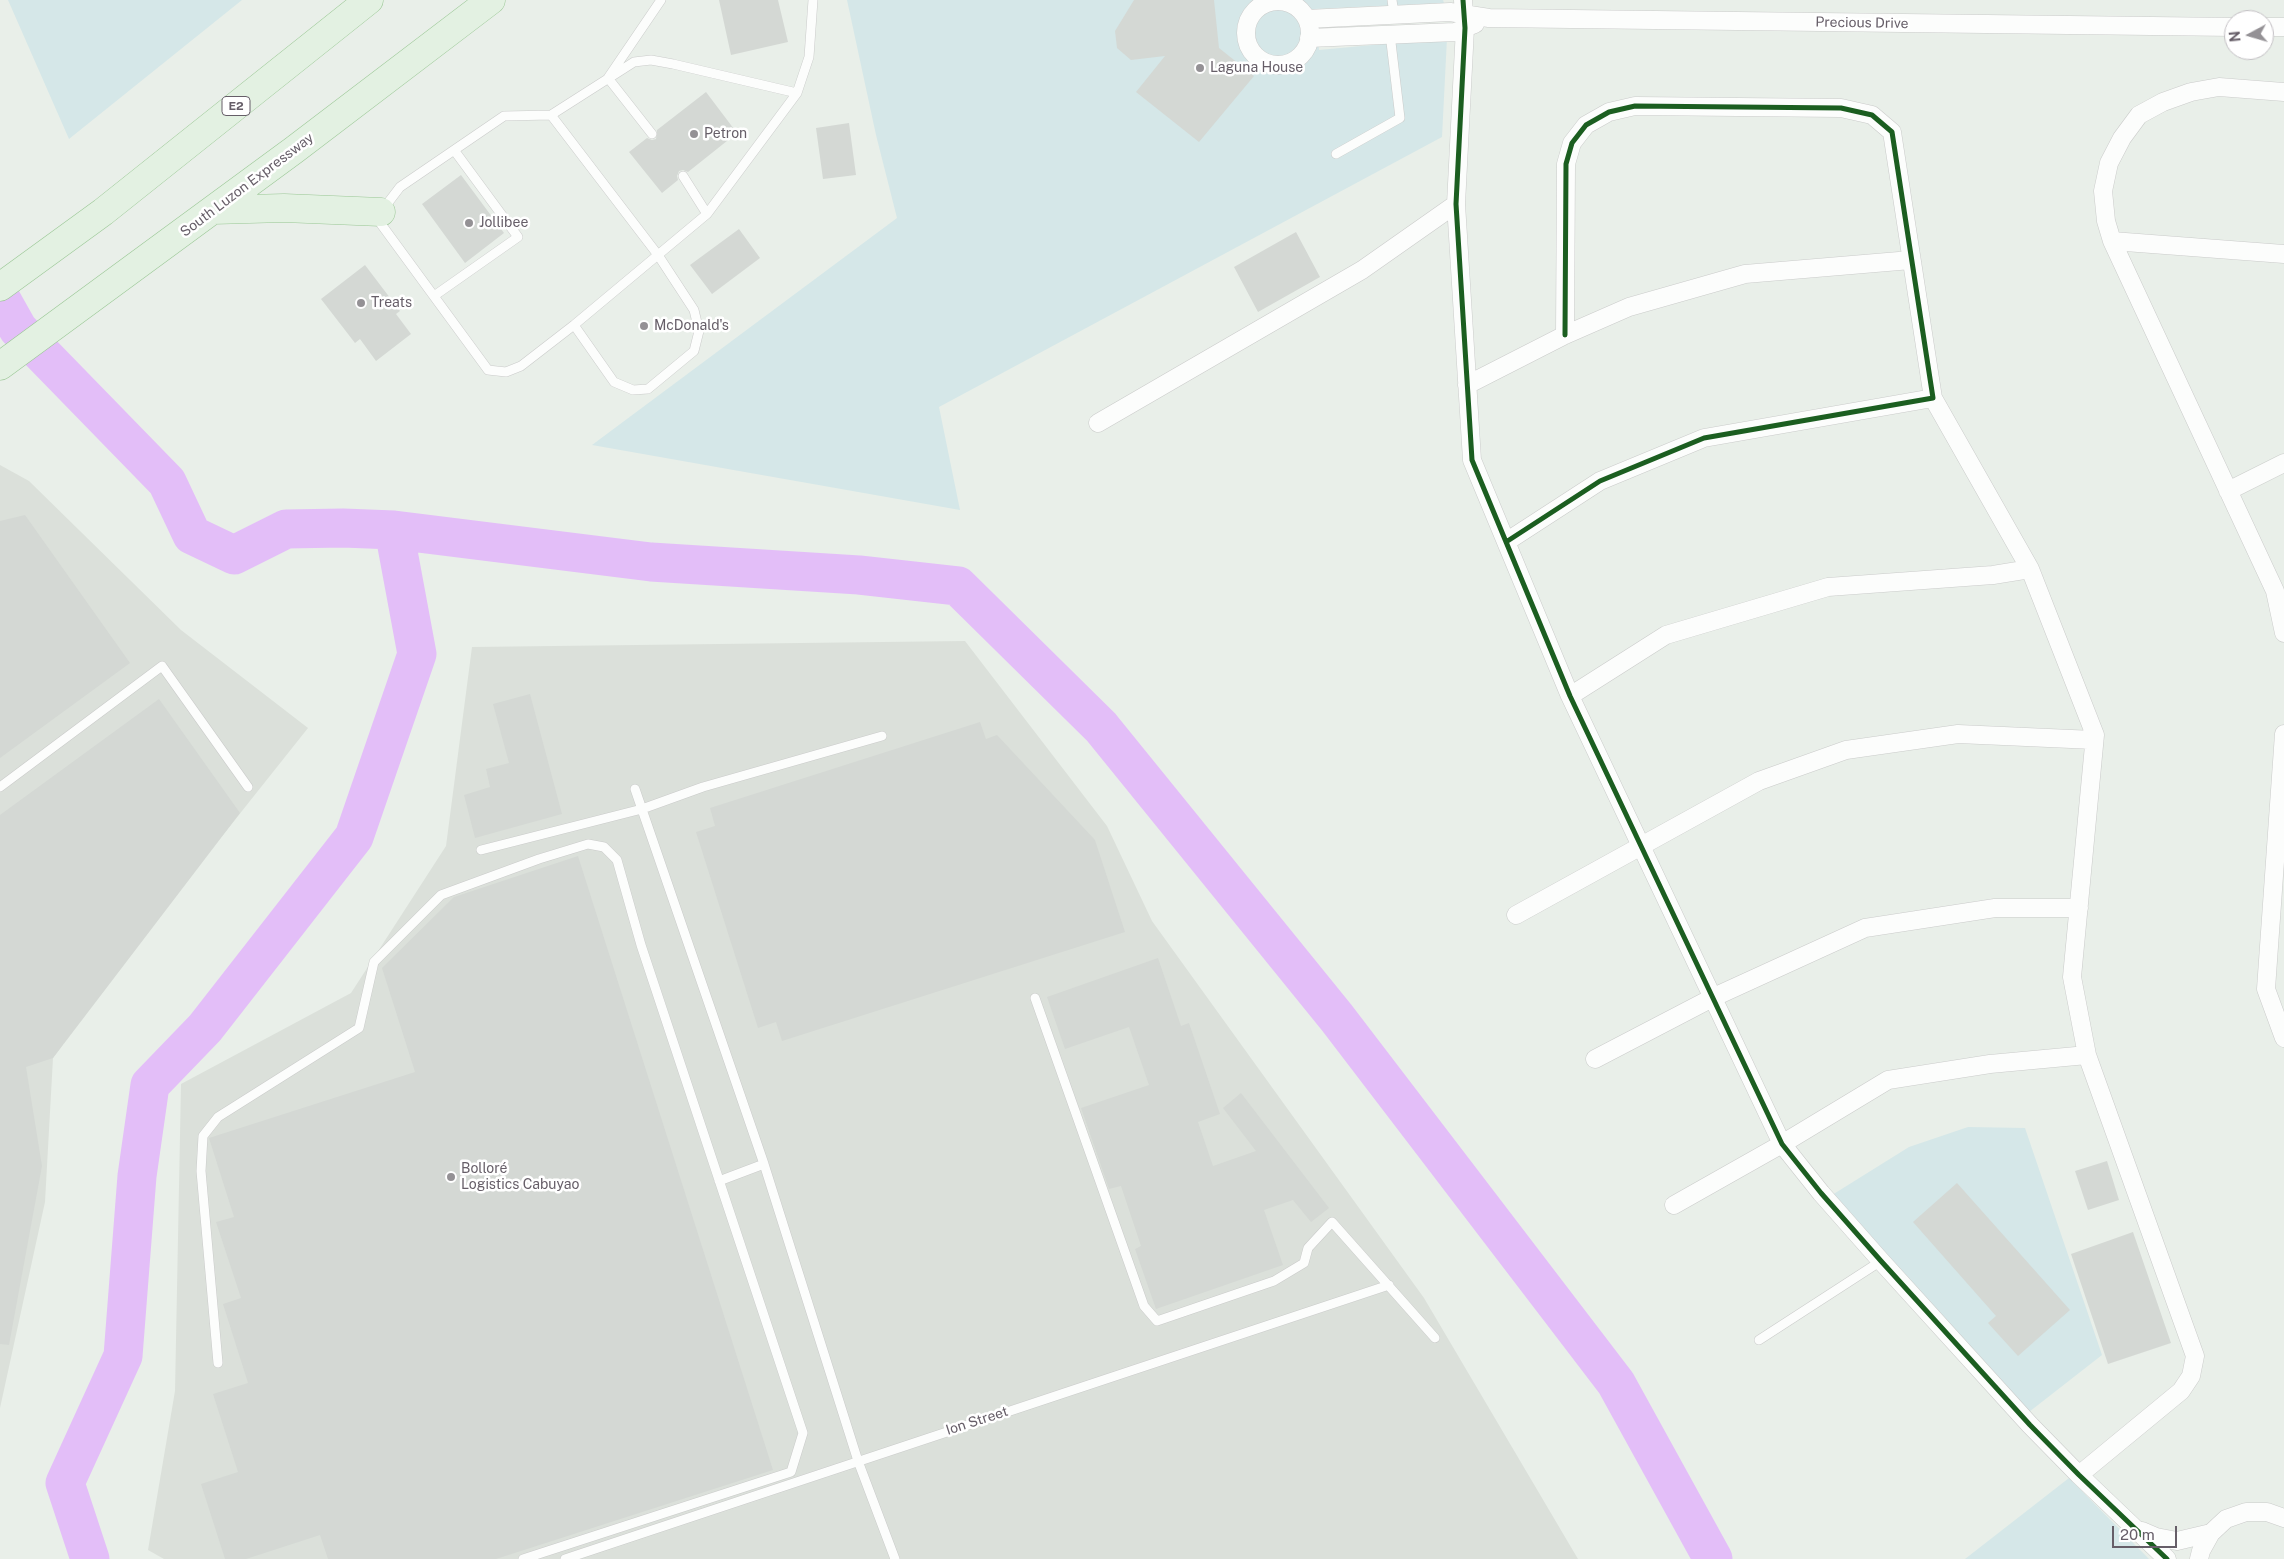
<!DOCTYPE html>
<meta charset="utf-8">
<style>
body{margin:0}
#map{position:relative;width:2284px;height:1559px;overflow:hidden;background:#e9efe9;font-family:"Public Sans",sans-serif}
canvas{display:block}
.north{position:absolute;left:2224px;top:10px;width:50px;height:50px;box-sizing:border-box;background:#fff;border:1px solid #c2bfc3;border-radius:50%;rotate:264deg;font-size:14px;font-weight:700;line-height:20px;text-align:center;color:#665e68}
.north::after{content:'';display:block;margin:auto;width:18px;height:22px;background:#949195;clip-path:polygon(50% 0,100% 100%,50% 72%,0 100%)}
.scale{position:absolute;left:2112px;top:1526px;width:65px;height:22px;box-sizing:border-box;border:2px solid #665e68;border-top:0;padding-left:6px;font-size:15px;line-height:18px;white-space:nowrap;color:#665e68;-webkit-text-stroke:4px #fff;paint-order:stroke}
</style>
<div id="map">
<canvas width="2284" height="1559"></canvas>
<div class="north">N</div>
<div class="scale">20 m</div>
</div>
<script>
const context = document.querySelector('canvas').getContext('2d');
context.lineJoin = 'round';
function fill(path, color) {
  context.fillStyle = color;
  context.fill(path, 'evenodd');
}
function poly(rows) {
  const path = new Path2D();
  for (const r of rows) {
    if (r.length === 3) {
      path.moveTo(r[0] + r[2], r[1]);
      path.arc(r[0], r[1], r[2], 0, 2 * Math.PI);
      continue;
    }
    path.moveTo(r[0], r[1]);
    for (let i = 2; i < r.length; i += 2) path.lineTo(r[i], r[i + 1]);
  }
  return path;
}
function stroke(path, color, width, dash) {
  context.strokeStyle = color;
  context.lineWidth = width;
  context.lineCap = dash ? 'butt' : 'round';
  context.setLineDash(dash || []);
  context.stroke(path);
}
function drawText(font, color, halo, rows, align = 'center') {
  context.font = font + ' "Public Sans",sans-serif';
  context.lineWidth = 5;
  context.setLineDash([]);
  context.textBaseline = 'middle';
  context.strokeStyle = halo;
  context.fillStyle = color;
  for (const [text, x, y, turn = 0] of rows) {
    context.save();
    context.translate(x, y);
    context.rotate((+turn || 0) * Math.PI / 180);
    context.textAlign = isNaN(turn) ? turn : align;
    if (halo) context.strokeText(text, 0, 0);
    context.fillText(text, 0, 0);
    context.restore();
  }
}
const industrial = poly([
 [0,465,29,481,181,630,308,728,133,948,53,1058,45,1202,0,1408],
 [965,641,1107,826,1152,921,1424,1298,1578,1559,164,1559,148,1550,175,1391,181,1084,351,993,446,846,472,647]
]);
const green = poly([
 [8,0,242,0,69,139],
 [847,0,1443,0,1444,3,1314,9,1319,50,1447,38,1442,137,939,407,960,510,592,445,897,218,876,135],
 [1968,1127,2025,1128,2102,1355,2029,1412,1832,1195,1909,1147],
 [2069,1478,2149,1559,1965,1559]
]);
const river = poly([
 [0,297,18,329,167,482,192,535,234,555,286,529,343,528,394,530,651,562,859,575,958,586,1101,727,1337,1018,1616,1383,1713,1559],
 [90,1559,65,1483,123,1356,137,1176,150,1085,205,1028,354,837,417,654,394,530]
]);
const building = poly([
 [719,0,778,0,788,42,731,55],
 [1134,0,1214,0,1219,48,1254,76,1199,142,1136,92,1165,56,1131,60,1117,48,1115,31],
 [706,92,737,133,688,172,683,170,679,171,677,176,678,180,662,193,629,152,647,138,652,140,656,139,657,130],
 [849,123,856,175,823,179,816,128],
 [461,175,504,233,465,263,422,204],
 [739,229,760,258,712,294,690,265],
 [1296,232,1320,277,1258,312,1234,267],
 [365,265,400,311,396,314,411,334,376,361,360,339,355,343,321,299],
 [25,515,130,663,0,758,0,521],
 [530,694,562,814,475,838,464,795,490,787,486,769,509,763,493,704],
 [159,699,240,813,53,1058,26,1067,42,1166,9,1345,0,1344,0,815],
 [980,722,986,739,997,735,1095,840,1125,932,782,1041,776,1022,758,1028,696,832,715,826,710,808],
 [578,856,773,1470,496,1559,328,1559,320,1535,246,1559,225,1559,201,1484,238,1472,213,1394,248,1383,223,1304,241,1298,216,1222,234,1217,209,1138,415,1072,382,968,454,897],
 [1158,958,1181,1026,1189,1023,1220,1114,1198,1122,1213,1166,1256,1151,1223,1108,1241,1093,1329,1208,1311,1222,1293,1200,1264,1210,1283,1265,1156,1309,1135,1249,1141,1246,1121,1186,1109,1189,1081,1108,1149,1085,1129,1027,1065,1049,1047,997],
 [2107,1161,2119,1200,2088,1210,2075,1171],
 [1957,1183,2070,1310,2018,1356,1988,1323,1996,1316,1913,1222],
 [2133,1232,2171,1343,2108,1364,2071,1254]
]);
const lane = poly([
 [1392,0,1394,14],
 [551,115,658,255,694,310,699,331,694,351,648,389,633,390,614,382,574,325],
 [652,134,608,78,661,0],
 [1336,154,1400,118,1390,34],
 [683,176,707,214,797,93,809,57,813,0],
 [707,214,574,325,521,366,506,372,488,370,381,224,381,212,400,187,504,116,551,115,634,62,651,60,673,64,797,93],
 [434,296,518,237,454,150],
 [0,787,162,666,248,787],
 [635,789,764,1164,858,1461,895,1559],
 [481,850,642,809,703,787,882,736],
 [1035,998,1144,1306,1157,1321,1274,1281,1304,1263,1308,1248,1332,1222,1435,1338],
 [719,1181,764,1164],
 [1759,1340,1881,1261],
 [218,1363,201,1171,203,1136,218,1117,359,1028,374,962,441,895,539,859,588,844,604,847,617,860,641,945,803,1433,791,1472,523,1559],
 [565,1559,1389,1285]
]);
const street = poly([
 [1463,0,1465,28,1456,204,1472,460,1570,696,1782,1144,1821,1193,1881,1261,2030,1425,2079,1475,2167,1559],
 [1278,33,32],
 [1307,19,1450,12,1489,18,2234,27],
 [2264,27,2284,27],
 [1309,38,1455,32,1475,24],
 [2284,92,2219,87,2191,92,2163,102,2139,115,2122,138,2109,163,2103,191,2106,221,2112,241,2275,591,2284,633],
 [2112,241,2284,254],
 [1467,385,1565,335,1629,307,1745,274,1911,260],
 [1098,423,1362,270,1456,204],
 [2228,491,2284,463],
 [1506,542,1600,481,1704,438,1933,398,1892,132,1872,115,1841,108,1635,106,1609,112,1586,125,1572,143,1566,164,1565,335],
 [2030,569,2095,735,2072,977,2087,1055,2195,1356,2191,1376,2181,1391,2079,1475],
 [1570,696,1666,635,1828,587,1993,575,2030,569,1933,398],
 [2284,734,2266,989,2284,1038],
 [1516,915,1759,781,1846,750,1958,734,2094,740],
 [1595,1059,1714,997,1865,928,1995,908,2079,908],
 [1674,1205,1782,1144,1888,1080,1990,1064,2087,1055],
 [2142,1531,2156,1537,2177,1541,2211,1533],
 [2199,1559,2201,1551,2211,1533,2226,1519,2246,1512,2267,1512,2284,1518]
]);
const highway = poly([
 [213,210,284,208,381,212],
 [0,287,103,212,369,0],
 [0,366,294,150,491,0]
]);
const cycleway = poly([
 [1463,0,1465,28,1456,204,1472,460,1570,696,1782,1144,1821,1193,1881,1261,2030,1425,2079,1475,2167,1559],
 [1506,542,1600,481,1704,438,1933,398,1892,132,1872,115,1841,108,1635,106,1609,112,1586,125,1572,143,1566,164,1565,335]
]);
const markers = [
 [1200,68,5,"#949195"],
 [694,134,5,"#949195"],
 [469,223,5,"#949195"],
 [361,303,5,"#949195"],
 [644,326,5,"#949195"],
 [451,1177,5,"#949195"]
];
const shields = [
 [236,106,28]
];
const shieldNames = [
 ["E2",236,106]
];
const streetNames = [
 ["Precious Drive",1862,23,1],
 ["South Luzon Expressway",247,185,-37],
 ["Ion Street",977,1421,-18]
];
const poiNames = [
 ["Laguna House",1210,68],
 ["Petron",704,134],
 ["Jollibee",479,223],
 ["Treats",371,303],
 ["McDonald's",654,326],
 ["Bolloré",461,1169],
 ["Logistics Cabuyao",461,1185]
];
fill(industrial, '#dbe0da');
fill(green, '#d5e7e8');
stroke(river, '#e3bef8', 39);
fill(building, '#d4d8d4');
stroke(lane, '#cacbca', 10);
stroke(street, '#cacbca', 19);
stroke(highway, '#9ac795', 29);
stroke(lane, '#fcfdfc', 9);
stroke(street, '#fcfdfc', 18);
stroke(highway, '#e3f1e2', 28);
stroke(cycleway, '#1b5e20', 5);
for (const [x, y, r, color] of markers) {
  const dot = new Path2D();
  dot.arc(x, y, r, 0, 2 * Math.PI);
  context.fillStyle = color;
  context.fill(dot);
  stroke(dot, '#fff', 2);
}
for (const [x, y, w] of shields) {
  const box = new Path2D();
  box.roundRect(x - w / 2, y - 9.5, w, 19, 4);
  context.fillStyle = '#fff';
  context.fill(box);
  stroke(box, '#665e68', 1);
}
drawText('bold 12px', '#665e68', null, shieldNames);
drawText('14px', '#665e68', '#fff', streetNames);
drawText('14px', '#665e68', '#fff', poiNames, 'left');
</script>
